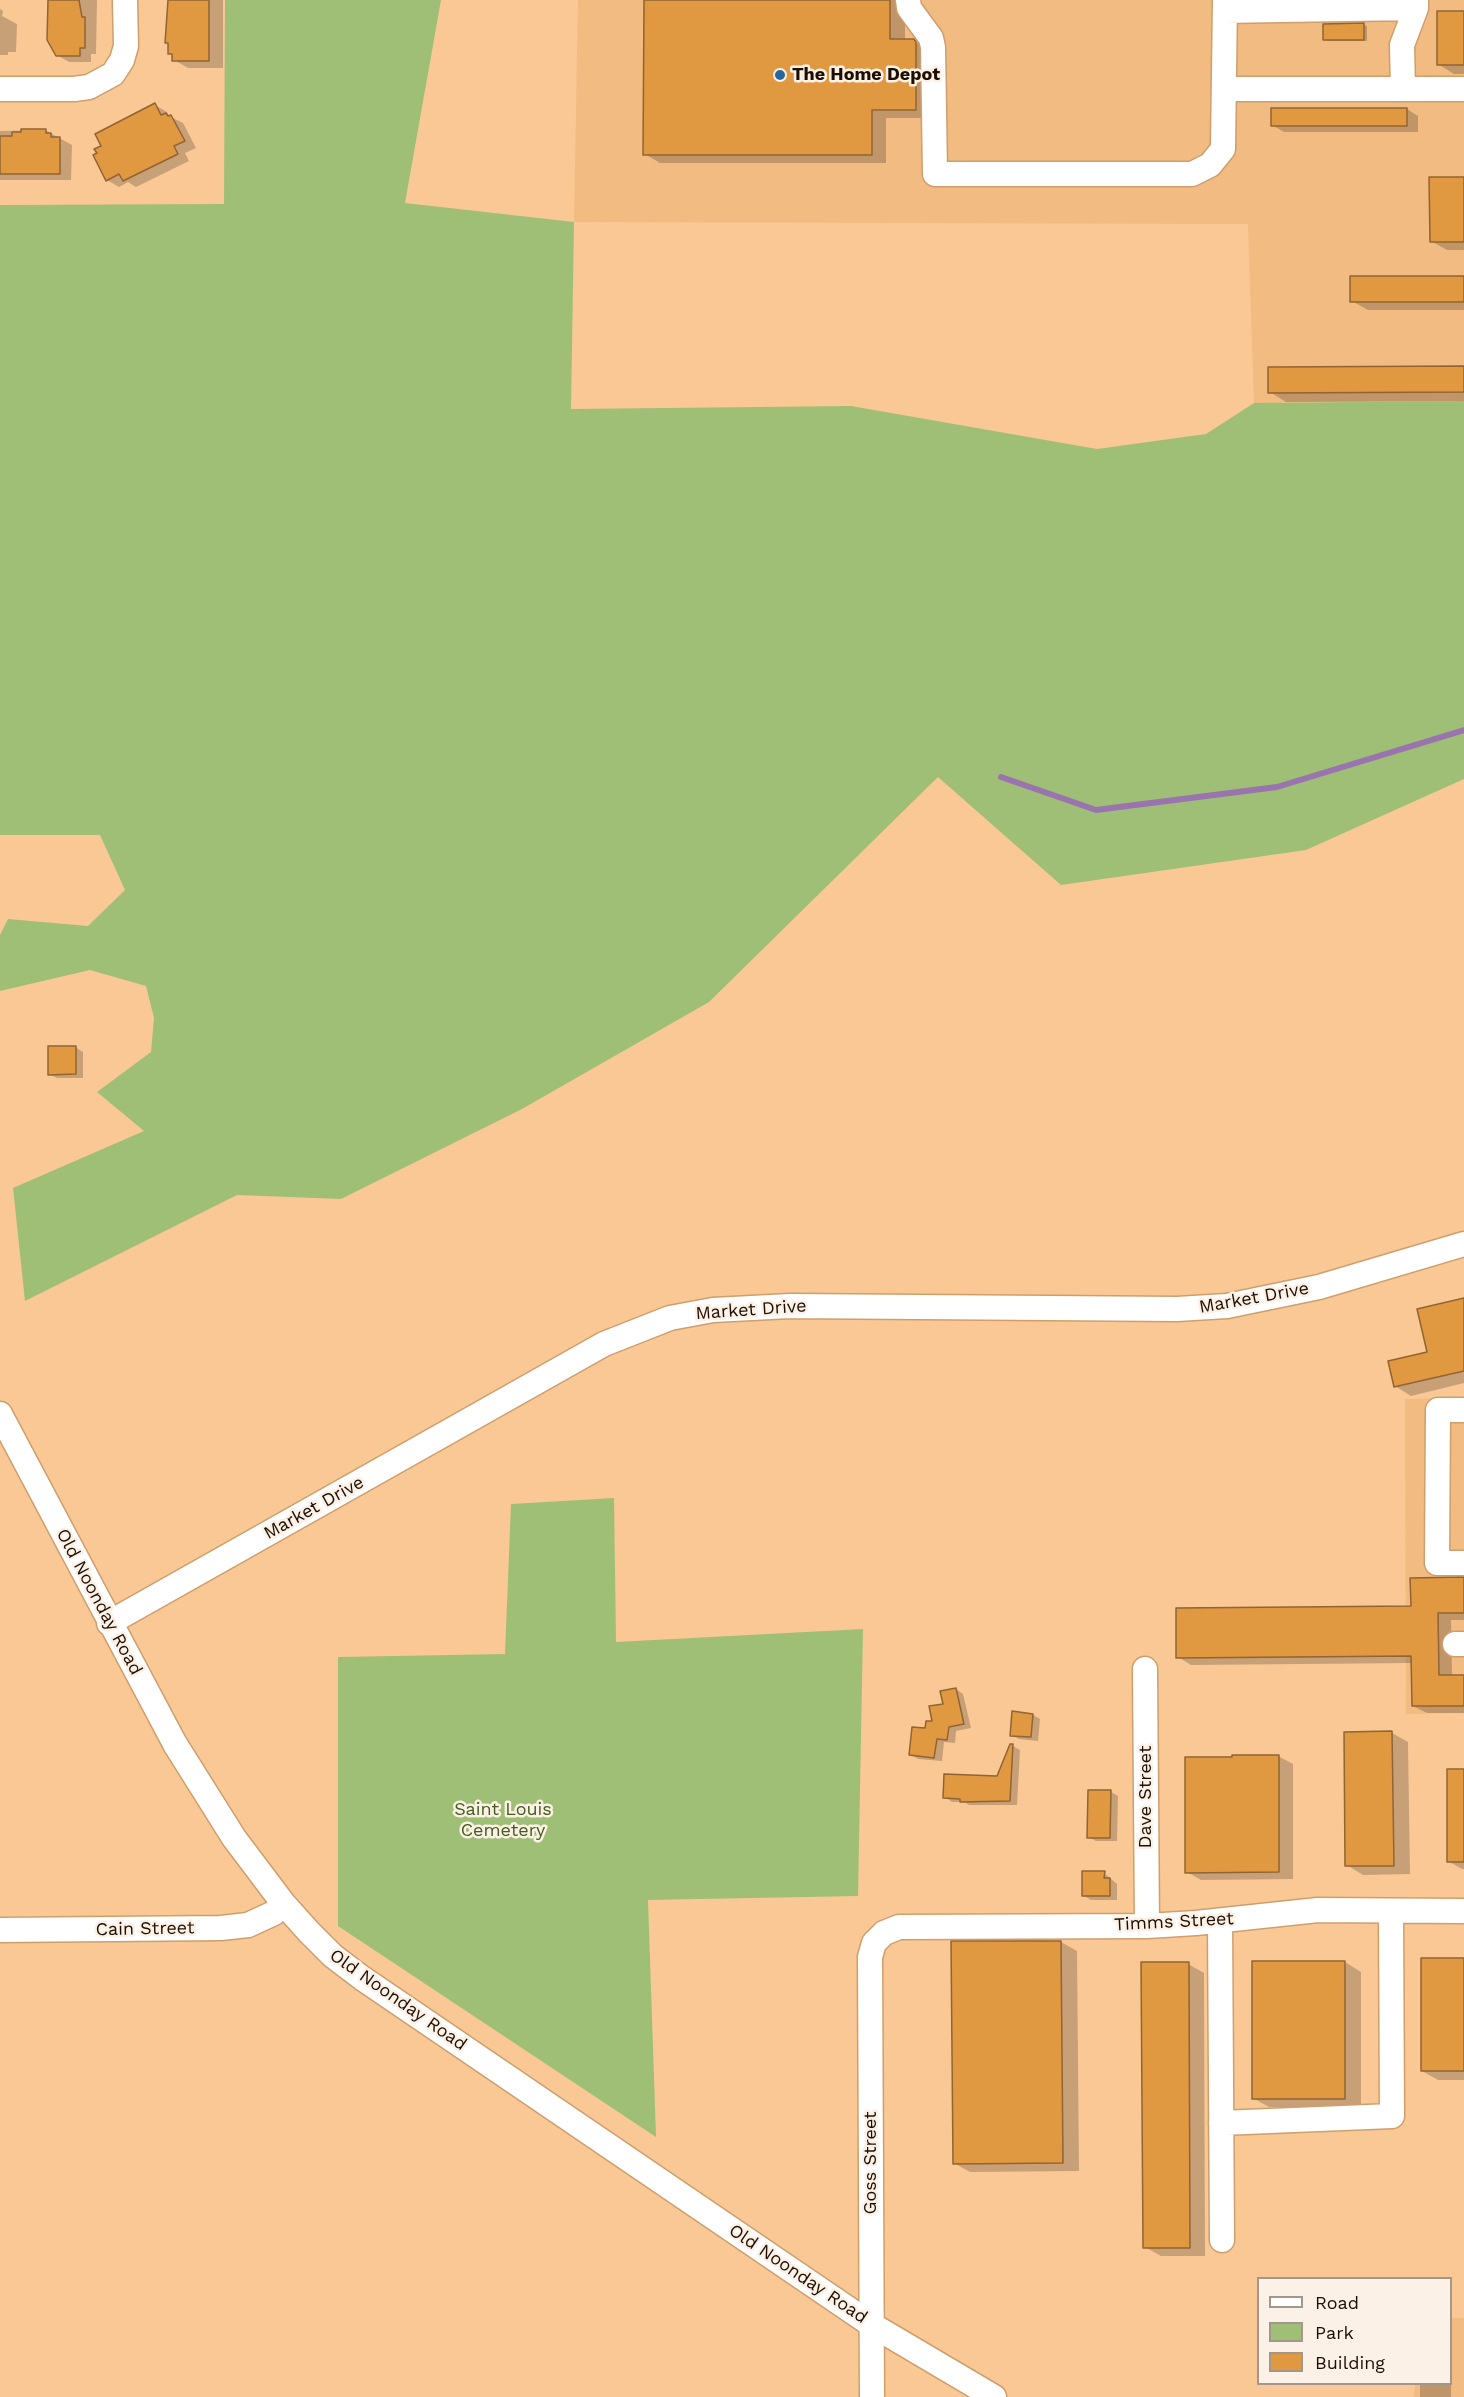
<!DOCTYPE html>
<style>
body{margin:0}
#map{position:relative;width:1464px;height:2397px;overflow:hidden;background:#f9c895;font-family:"Work Sans",sans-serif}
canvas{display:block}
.legend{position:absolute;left:1257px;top:2277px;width:195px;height:108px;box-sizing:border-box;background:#fbf1e7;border:2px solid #a3968b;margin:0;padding:8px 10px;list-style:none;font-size:18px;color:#1f0e00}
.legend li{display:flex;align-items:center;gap:12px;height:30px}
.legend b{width:30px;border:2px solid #a3968b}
</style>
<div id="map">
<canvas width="1464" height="2397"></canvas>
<ul class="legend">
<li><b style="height:8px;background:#fff"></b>Road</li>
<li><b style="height:16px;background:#a0bf76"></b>Park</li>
<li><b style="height:16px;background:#e09841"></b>Building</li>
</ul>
</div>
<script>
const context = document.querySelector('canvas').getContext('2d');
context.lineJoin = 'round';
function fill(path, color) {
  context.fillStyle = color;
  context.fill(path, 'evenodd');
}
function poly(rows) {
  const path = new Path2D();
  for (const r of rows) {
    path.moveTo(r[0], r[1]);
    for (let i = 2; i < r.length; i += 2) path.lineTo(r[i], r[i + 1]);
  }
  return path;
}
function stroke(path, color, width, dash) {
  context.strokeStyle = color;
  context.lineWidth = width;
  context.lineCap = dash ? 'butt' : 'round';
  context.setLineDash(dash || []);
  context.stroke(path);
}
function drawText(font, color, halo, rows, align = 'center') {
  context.font = font + ' "Work Sans",sans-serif';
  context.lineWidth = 5;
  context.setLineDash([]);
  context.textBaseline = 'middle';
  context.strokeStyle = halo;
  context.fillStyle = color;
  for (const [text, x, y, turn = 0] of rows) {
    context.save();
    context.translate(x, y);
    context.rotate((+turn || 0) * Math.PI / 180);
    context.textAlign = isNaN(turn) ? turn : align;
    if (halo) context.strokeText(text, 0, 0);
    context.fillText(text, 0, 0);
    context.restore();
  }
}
const built = poly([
 [578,0,1464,0,1464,401,1254,403,1248,224,574,222],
 [1464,1398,1464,1713,1406,1714,1405,1399],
 [1451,2318,1464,2318,1464,2397,1414,2397,1415,2384,1450,2384]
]);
const green = poly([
 [225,0,441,0,405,203,574,222,571,409,851,406,1097,449,1206,434,1254,403,1464,401,1464,779,1306,850,1061,885,938,777,709,1002,522,1109,341,1199,237,1195,25,1301,13,1188,144,1131,97,1092,151,1052,154,1018,146,986,90,970,0,991,0,935,8,919,88,926,125,890,100,835,0,835,0,205,224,204],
 [614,1498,616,1642,863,1629,858,1896,648,1900,656,2137,338,1926,338,1657,505,1654,511,1504]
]);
const shadow = poly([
 [49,0,97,0,96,54,91,54,91,62,69,62,57,55],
 [170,0,223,0,223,68,188,68,174,60,174,55,170,53],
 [645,0,905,0,905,41,914,41,929,50,931,118,886,118,886,163,660,163,645,154],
 [0,9,3,11,2,16,17,24,16,52,8,52,8,55,0,55],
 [1464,11,1464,74,1454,74,1438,64,1438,13],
 [1364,25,1367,26,1367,41,1328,41,1325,39],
 [155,105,167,112,169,116,183,123,196,148,185,153,189,161,136,187,128,182,119,187,107,180],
 [1407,109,1418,116,1418,132,1284,132,1272,125],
 [45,130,72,145,71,180,0,180,0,131],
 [1464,178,1464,250,1447,250,1431,241],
 [1464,278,1464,310,1368,310,1352,301],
 [1464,367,1464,401,1286,402,1270,392],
 [75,1047,83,1052,83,1078,57,1078,49,1074],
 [1464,1300,1464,1383,1411,1396,1395,1386,1429,1353],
 [1464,1579,1464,1620,1451,1620,1452,1676,1464,1676,1464,1713,1427,1713,1413,1706,1413,1663,1191,1665,1178,1657,1412,1608],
 [956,1689,963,1694,971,1728,956,1731,955,1743,944,1742,942,1761,918,1759,910,1754],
 [1033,1715,1040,1719,1038,1741,1019,1739,1011,1735],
 [1392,1733,1408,1742,1410,1874,1363,1875,1347,1865],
 [1011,1745,1020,1750,1017,1805,969,1805,964,1802,952,1802,945,1797,998,1778],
 [1278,1756,1293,1764,1293,1879,1201,1880,1187,1872],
 [1464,1771,1464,1869,1462,1869,1448,1861],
 [1111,1792,1118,1796,1117,1841,1096,1841,1088,1837],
 [1104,1873,1117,1884,1117,1900,1091,1900,1084,1896],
 [1061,1942,1077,1951,1079,2171,970,2172,954,2163],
 [1464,1960,1464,2080,1438,2080,1422,2071],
 [1345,1962,1361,1972,1361,2107,1269,2107,1253,2098],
 [1188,1964,1204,1973,1205,2256,1161,2256,1145,2247],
 [1451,2338,1451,2397,1420,2397,1420,2384,1450,2384]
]);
const stream = poly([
 [1001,777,1096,810,1277,787,1464,730]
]);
const building = poly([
 [48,0,79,0,82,17,85,17,85,48,80,48,80,56,56,56,47,40,48,0],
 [168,0,209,0,209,61,172,61,172,54,168,54,168,43,165,43,168,0],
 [644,0,890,0,890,39,914,39,916,42,916,110,872,110,872,155,643,155,644,0],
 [1437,11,1464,11,1464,65,1437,65,1437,11],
 [1364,23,1364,40,1323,40,1323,24,1364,23],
 [155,103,161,115,166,113,168,116,171,115,185,141,174,146,178,154,123,181,119,174,106,181,93,155,97,153,94,149,101,146,95,134,155,103],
 [1271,108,1407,108,1407,126,1271,126,1271,108],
 [21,129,46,129,46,133,51,133,51,137,60,137,60,174,0,174,0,136,12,136,12,132,21,132,21,129],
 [1429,177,1464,177,1464,242,1430,242,1429,177],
 [1350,276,1464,276,1464,302,1350,302,1350,276],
 [1464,366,1464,392,1268,393,1268,367,1464,366],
 [48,1046,76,1046,76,1074,48,1075,48,1046],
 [1464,1298,1464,1371,1394,1387,1388,1361,1427,1352,1417,1309,1464,1298],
 [1464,1577,1464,1613,1438,1613,1439,1675,1464,1675,1464,1706,1412,1706,1411,1656,1176,1658,1176,1608,1411,1606,1410,1578,1464,1577],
 [956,1688,964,1724,949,1727,947,1740,937,1739,934,1758,909,1755,912,1727,925,1728,926,1721,932,1721,929,1706,943,1704,940,1691,956,1688],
 [1012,1711,1033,1714,1031,1737,1010,1736,1012,1711],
 [1392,1731,1394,1866,1345,1866,1344,1732,1392,1731],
 [1010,1744,1013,1744,1010,1801,960,1802,960,1799,943,1798,944,1774,997,1776,1010,1744],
 [1232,1755,1279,1755,1279,1872,1185,1873,1185,1757,1232,1757,1232,1755],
 [1447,1769,1464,1769,1464,1862,1447,1862,1447,1769],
 [1088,1790,1111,1790,1110,1838,1087,1838,1088,1790],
 [1082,1871,1105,1871,1104,1878,1110,1878,1110,1896,1082,1896,1082,1871],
 [951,1941,1061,1941,1063,2163,953,2164,951,1941],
 [1421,1958,1464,1958,1464,2071,1421,2071,1421,1958],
 [1252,1961,1345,1961,1345,2099,1252,2099,1252,1961],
 [1141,1962,1189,1962,1190,2248,1143,2248,1141,1962]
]);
const minor = poly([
 [908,0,909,8,931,38,933,47,935,174,1192,174,1210,165,1223,149,1225,0],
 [1280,10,1416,8],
 [1225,11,1280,10,1280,0],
 [0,89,74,89,89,87,113,74,122,60,126,46,125,0],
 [1225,89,1464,89],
 [1403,89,1402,45,1416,8,1416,0],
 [1464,1410,1438,1410,1437,1563,1464,1563],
 [0,1414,175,1744,234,1838,283,1903,309,1932,333,1956,362,1978,872,2325,994,2397],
 [109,1623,604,1344,670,1318,713,1310,790,1306,1177,1309,1227,1306,1319,1287,1464,1244],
 [1455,1644,1464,1644],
 [1145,1669,1147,1926],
 [1220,1921,1222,2240],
 [0,1930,221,1928,248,1925,274,1913,283,1903],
 [1221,2123,1392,2116,1391,1911],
 [872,2397,870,1957,874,1943,884,1933,899,1927,1147,1926,1196,1923,1318,1910,1464,1911]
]);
const markers = [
 [780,75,6,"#27679d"]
];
const poiNames = [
 ["The Home Depot",792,75]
];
const streetNames = [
 ["Market Drive",1254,1298,-10],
 ["Market Drive",751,1310,-4],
 ["Market Drive",314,1508,-29],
 ["Old Noonday Road",99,1602,62],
 ["Dave Street",1146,1797,-90],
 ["Timms Street",1174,1922,-3],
 ["Cain Street",145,1929,-1],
 ["Old Noonday Road",398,2000,35],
 ["Goss Street",871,2163,-90],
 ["Old Noonday Road",798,2274,34]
];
const parkNames = [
 ["Saint Louis",503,1810],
 ["Cemetery",503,1831]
];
fill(built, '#f1bb81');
fill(green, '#a0bf76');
fill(shadow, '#0003');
stroke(stream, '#9a74ae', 6);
fill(building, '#e09841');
stroke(building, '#906433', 1.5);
stroke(minor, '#ce9f6d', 27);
stroke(minor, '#fff', 24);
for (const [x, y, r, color] of markers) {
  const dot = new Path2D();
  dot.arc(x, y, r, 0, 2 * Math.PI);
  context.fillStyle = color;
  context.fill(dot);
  stroke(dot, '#fbf1e7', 2);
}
drawText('bold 18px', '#1f0e00', '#fbf1e7', poiNames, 'left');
drawText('18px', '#1f0e00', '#fbf1e7', streetNames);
drawText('18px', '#455e1b', '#fbf1e7', parkNames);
</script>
